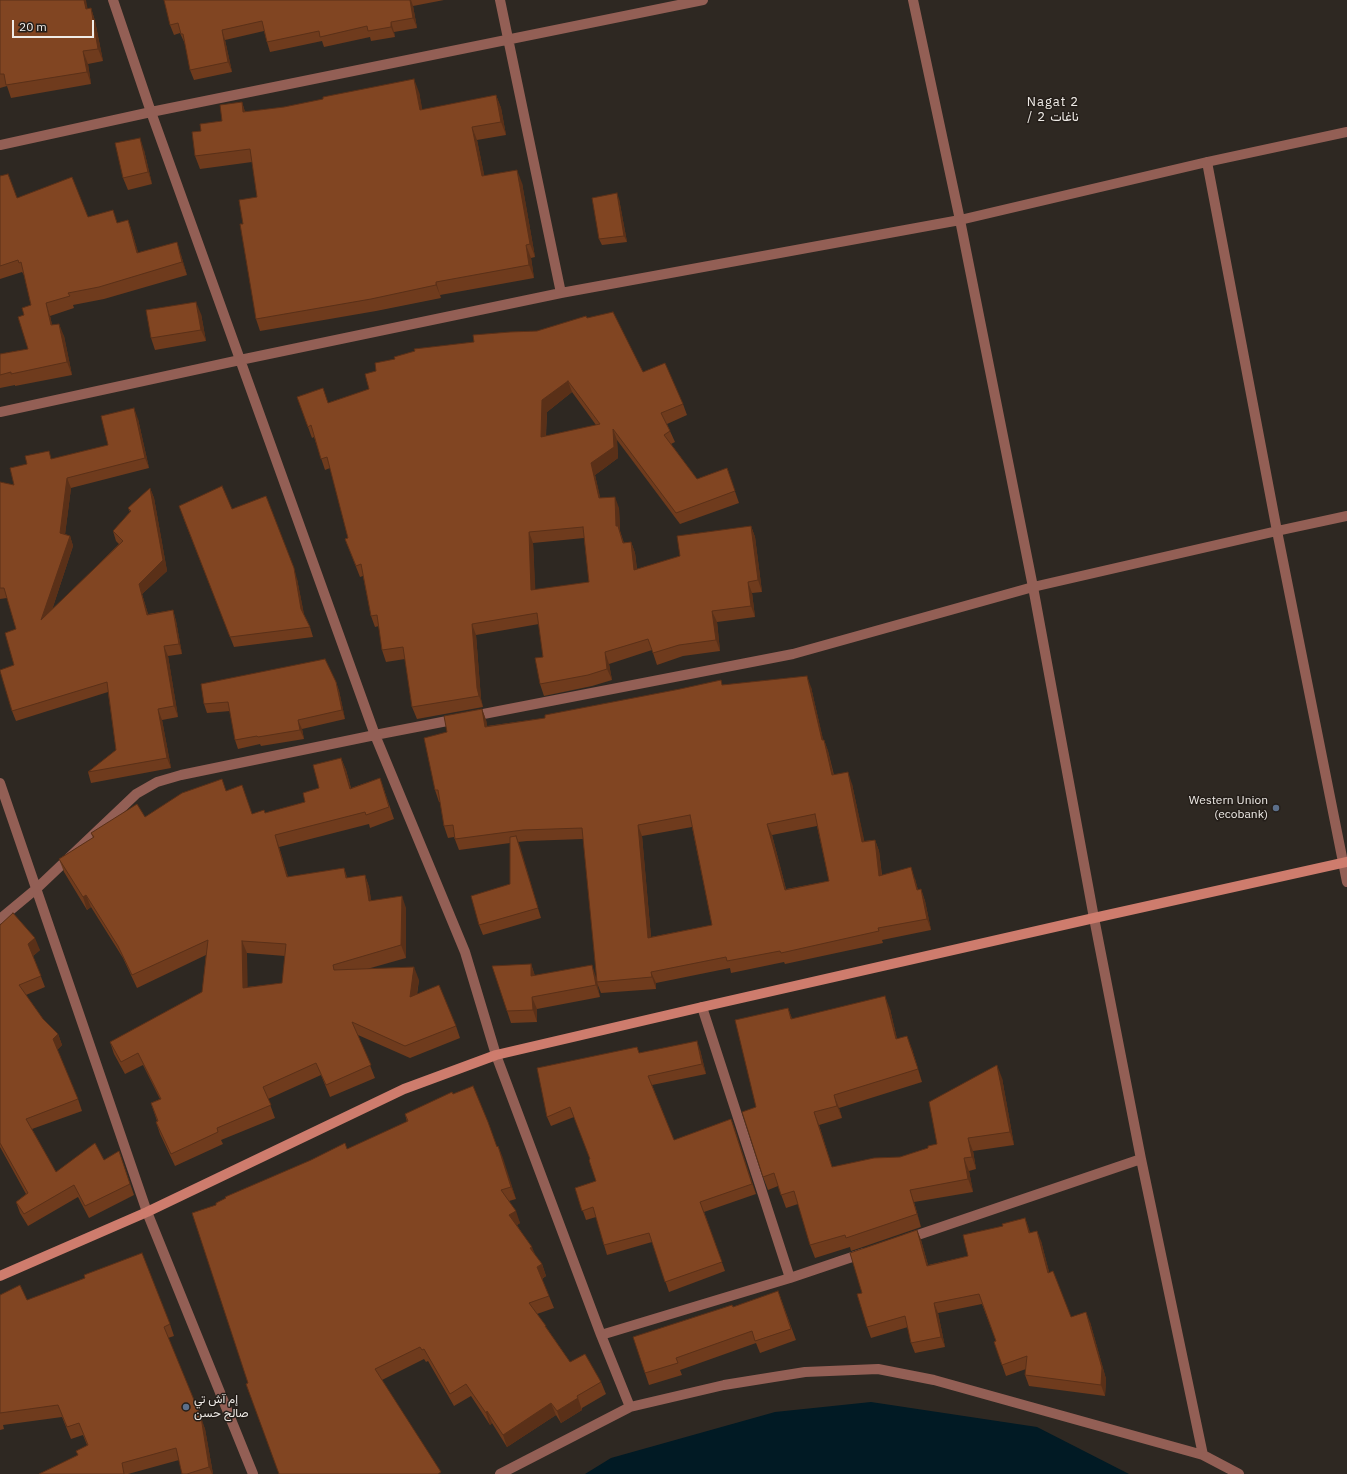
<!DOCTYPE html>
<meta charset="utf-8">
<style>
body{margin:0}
#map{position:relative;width:1347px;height:1474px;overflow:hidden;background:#2e2822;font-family:"IBM Plex Sans",sans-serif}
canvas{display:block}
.scale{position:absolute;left:12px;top:20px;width:82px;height:18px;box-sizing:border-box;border:2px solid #efebe7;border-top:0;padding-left:5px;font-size:12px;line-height:14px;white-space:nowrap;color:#efebe7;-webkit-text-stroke:3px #241e19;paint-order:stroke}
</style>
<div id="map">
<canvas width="1347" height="1474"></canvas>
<div class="scale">20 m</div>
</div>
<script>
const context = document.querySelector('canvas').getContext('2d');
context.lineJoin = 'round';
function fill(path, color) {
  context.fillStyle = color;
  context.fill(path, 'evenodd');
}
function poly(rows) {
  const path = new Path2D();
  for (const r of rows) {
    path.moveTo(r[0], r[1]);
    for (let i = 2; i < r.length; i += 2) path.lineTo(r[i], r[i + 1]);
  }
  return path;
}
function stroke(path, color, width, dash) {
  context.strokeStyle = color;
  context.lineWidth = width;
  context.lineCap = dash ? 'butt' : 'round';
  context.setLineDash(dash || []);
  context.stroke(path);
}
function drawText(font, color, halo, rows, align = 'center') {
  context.font = font + ' "IBM Plex Sans",Vazirmatn,sans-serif';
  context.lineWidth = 3;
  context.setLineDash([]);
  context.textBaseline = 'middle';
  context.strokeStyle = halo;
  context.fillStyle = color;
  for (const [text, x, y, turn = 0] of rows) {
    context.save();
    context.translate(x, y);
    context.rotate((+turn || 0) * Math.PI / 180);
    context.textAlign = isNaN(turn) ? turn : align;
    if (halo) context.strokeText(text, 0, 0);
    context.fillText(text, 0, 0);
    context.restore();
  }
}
const water = poly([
 [871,1402,1037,1427,1129,1474,585,1474,611,1458,775,1412]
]);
const street = poly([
 [113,0,151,112,375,735,465,952,496,1055,601,1335,630,1407],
 [500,0,561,293],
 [913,0,960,220,1033,587,1094,918,1141,1159,1203,1455],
 [0,145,151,112,703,0],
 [1207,162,1277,531,1347,882],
 [0,412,240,360,561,293,960,220,1207,162,1347,132],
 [0,783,147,1212,253,1474],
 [0,919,36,889,136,794,157,782,181,775,375,735,793,654,1033,587,1277,531,1347,516],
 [702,1007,790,1278],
 [906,1239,1141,1159],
 [601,1335,790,1278,864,1253],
 [500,1474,630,1407,724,1385,805,1372,878,1369,934,1380,1203,1455,1239,1474]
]);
const secondary = poly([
 [0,1276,147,1212,404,1089,496,1055,702,1007,1094,918,1347,862]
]);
const wall = poly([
 [0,0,88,9,91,8,95,21,103,61,88,64,91,84,11,98,7,86,0,88],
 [164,0,444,0,413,6,417,28,394,32,395,37,371,41,370,37,324,47,322,41,270,52,267,42,264,31,225,40,232,72,194,80,190,70,185,44,180,33,174,35,170,25],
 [419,92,422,110,496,95,501,108,506,135,477,140,484,175,522,183,535,257,531,258,534,278,440,295,441,298,376,311,260,331,256,319,243,224,257,197,252,162,200,169,195,156,201,131,222,121,242,102,245,112],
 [144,150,152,184,128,190,123,178],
 [0,176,17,198,88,217,118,223,128,220,132,232,138,253,181,255,187,275,104,299,73,305,74,308,50,316,52,325,64,336,72,375,15,386,15,385,0,388,0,354,28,349,24,315,31,305,24,275,22,272,0,279],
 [619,199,627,242,602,245,599,239],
 [201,314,206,341,155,350,151,338],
 [587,318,643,372,683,404,687,415,667,424,670,431,675,442,671,444,697,479,727,468,739,503,680,524,617,440,618,458,595,475,600,498,619,508,620,531,624,543,631,542,635,553,637,569,680,556,751,526,755,537,762,592,752,593,755,617,717,622,720,651,683,656,657,665,652,650,609,664,612,680,592,686,544,696,540,684,543,657,539,624,476,635,481,699,483,707,417,719,412,707,405,659,386,662,382,650,379,626,375,627,371,616,363,576,360,577,345,539,348,538,330,468,325,470,314,437,312,438,297,397,328,403,369,389,376,371,395,359,474,342,537,331],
 [572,392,596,425,546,436,547,412],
 [584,538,589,582,535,590,533,543],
 [138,419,149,468,71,488,65,534,70,536,73,546,52,610,119,544,116,541,113,531,130,512,128,508,150,488,154,498,167,571,142,594,148,614,173,610,176,621,182,654,168,656,178,717,162,720,171,768,91,783,88,772,116,750,108,692,16,721,12,711,16,629,7,598,0,599,0,482,14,485,52,459,108,445],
 [232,509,297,579,304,615,310,627,313,637,234,647,183,517],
 [336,682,339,691,345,719,302,729,304,739,261,746,260,744,238,749,235,740,230,711,207,713,204,704],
 [722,685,811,687,823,740,824,740,828,751,834,775,852,784,864,841,875,840,879,851,882,875,915,879,918,890,921,889,925,901,931,930,882,940,883,943,785,964,784,962,731,973,730,968,656,983,656,989,601,993,597,983,600,997,537,1009,537,1022,511,1023,507,1011,531,964,535,976,596,977,597,980,583,839,527,841,518,842,541,918,483,935,479,925,510,884,510,843,459,850,454,837,448,838,444,826,440,802,439,802,435,790,447,732,482,709,486,720,487,726,545,718],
 [817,826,829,881,786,889,772,835],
 [692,827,712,925,651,937,642,836],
 [341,758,346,770,351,788,380,778,394,819,370,828,369,824,279,847,288,877,344,868,347,878,365,875,369,887,371,900,406,908,406,958,367,969,419,980,417,995,456,1026,460,1038,410,1058,358,1035,375,1078,330,1097,321,1075,268,1099,275,1118,221,1140,223,1144,175,1166,160,1134,156,1122,157,1121,151,1103,160,1099,143,1065,125,1074,114,1054,110,1042,202,992,206,955,137,988,123,958,91,907,87,910,64,872,59,859,93,838,91,833,145,817,227,791,252,814,265,813,305,802,319,788],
 [247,953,285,956,282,983,247,987],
 [0,925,40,950,33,956,45,987,26,995,43,1019,58,1034,62,1045,57,1050,78,1099,82,1111,32,1129,56,1172,104,1160,119,1151,134,1195,89,1218,78,1197,28,1226,20,1213,16,1202,26,1194,0,1147],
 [788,1008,792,1019,890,1009,897,1039,912,1049,922,1082,839,1108,842,1118,819,1125,832,1167,900,1157,928,1148,937,1144,1002,1078,1014,1145,973,1151,976,1169,969,1171,973,1192,914,1202,921,1227,851,1251,850,1247,815,1258,810,1245,798,1204,786,1208,778,1186,768,1190,763,1177,756,1107],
 [637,1047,639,1053,700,1050,706,1074,652,1085,674,1140,731,1119,756,1194,704,1212,725,1271,669,1292,652,1242,607,1255,604,1245,596,1217,586,1220,575,1188,596,1181,590,1159,574,1117,551,1126,547,1117],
 [453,1094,497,1146,498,1146,516,1199,509,1201,520,1223,517,1225,535,1255,542,1264,546,1276,542,1279,554,1308,537,1314,570,1362,601,1382,606,1394,582,1408,582,1410,561,1423,556,1415,507,1447,492,1423,490,1425,471,1396,454,1406,428,1361,426,1362,424,1359,382,1380,248,1383,347,1149,407,1122,405,1114],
 [1025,1218,1030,1233,1041,1241,1049,1272,1071,1317,1090,1322,1106,1379,1105,1396,1029,1386,1025,1375,1026,1369,1006,1376,994,1342,996,1341,982,1304,938,1313,945,1347,915,1353,911,1343,908,1327,871,1338,867,1327,862,1293,917,1230,921,1240,928,1265,968,1256,1003,1226],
 [778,1291,796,1340,760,1353,756,1343,680,1370,682,1375,649,1385,645,1373,733,1307],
 [0,1295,27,1300,170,1324,174,1336,168,1338,205,1429,213,1474,182,1474,179,1460,128,1474,39,1474,78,1455,87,1445,83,1435,71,1439,62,1417,3,1425,4,1429,0,1430]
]);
const shadedWall = poly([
 [84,0,86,0,90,21,86,9],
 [410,0,411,0,413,6,417,28,413,18],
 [91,8,95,21,103,61,98,49],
 [391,22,394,32,395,37,391,27],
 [222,30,225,40,232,72,228,62],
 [83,51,88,64,91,84,87,72],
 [414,79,419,92,425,123,420,110],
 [496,95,501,108,506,135,501,122],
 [242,102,246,115,243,112],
 [472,127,477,140,487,188,482,176],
 [140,138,144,150,152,184,148,172],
 [517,170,522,183,535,257,530,244],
 [617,193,619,199,627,242,624,236],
 [128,220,132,232,142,265,137,253],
 [177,242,181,255,187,275,182,262],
 [526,245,531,258,534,278,529,265],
 [436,282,440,295,441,298,436,285],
 [196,302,201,314,206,341,201,330],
 [46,303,50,316,55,338,51,325],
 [59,324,64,336,72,375,67,362],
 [568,381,572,392,547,412,545,448,541,437,542,400],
 [134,408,138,419,149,468,145,458],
 [613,429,617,440,618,458,595,475,603,509,599,498,591,463],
 [67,478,71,488,64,543,60,533],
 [150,488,154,498,167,571,142,594,151,625,147,615,139,584],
 [615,497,619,508,620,531,627,555,616,526],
 [751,526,755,537,762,592,758,580],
 [529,532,533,543,536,601,531,590],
 [70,536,73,546,45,631,41,620],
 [631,542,635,553,638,581,634,570],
 [294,568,297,579,305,619,301,609],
 [748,582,752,593,755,617,751,606],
 [173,610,176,621,182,654,179,644],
 [712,611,717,622,720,651,716,640],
 [472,624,476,635,481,699,483,707,479,696,477,688],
 [164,646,168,656,178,717,174,706],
 [605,652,609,664,612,680,607,669],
 [807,676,811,687,826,752,822,740],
 [336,682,339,691,345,719,342,710],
 [158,709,162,720,171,768,167,758],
 [482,709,486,720,490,738,485,727],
 [298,720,302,729,304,739,300,730],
 [824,740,828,751,836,787,832,775],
 [341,758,346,770,354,801,350,789],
 [848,772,852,784,867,853,862,842],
 [767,824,772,835,789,901,785,890],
 [638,825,642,836,652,949,648,938],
 [275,835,279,847,292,889,287,877],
 [516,836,520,846,541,918,538,908],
 [875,840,879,851,883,887,879,876],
 [911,867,915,879,921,902,917,890],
 [344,868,348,880,346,878],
 [365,875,369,887,373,913,369,901],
 [921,889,925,901,931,930,927,919],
 [86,895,91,907,87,910,83,897],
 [402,896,406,908,406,958,401,945],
 [35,938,40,950,33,956,28,944],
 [242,941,247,953,248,1000,243,988],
 [531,964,535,976,531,976],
 [592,965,596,977,600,997,596,985],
 [414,967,419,980,414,1010,410,997],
 [651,972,656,983,656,989,652,977],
 [885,996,890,1009,900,1052,896,1039],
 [532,997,537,1009,537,1022,533,1010],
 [788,1008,793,1021,791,1019],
 [58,1034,62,1045,57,1050,53,1039],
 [907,1036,912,1049,922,1082,918,1069],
 [697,1041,700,1050,706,1074,702,1064],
 [997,1065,1002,1078,1014,1145,1010,1132],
 [834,1095,839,1108,842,1118,837,1106],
 [814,1112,819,1125,836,1180,832,1167],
 [731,1119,735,1129,756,1194,752,1184],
 [968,1138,973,1151,976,1169,972,1157],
 [498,1146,503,1158,516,1199,511,1187],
 [964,1158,969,1171,973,1192,968,1179],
 [910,1190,914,1202,921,1227,917,1214],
 [516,1211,520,1223,514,1227,509,1215],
 [1025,1218,1029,1229,1033,1244,1029,1233],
 [917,1230,921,1240,931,1276,927,1266],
 [1037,1231,1041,1241,1052,1283,1048,1273],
 [532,1247,537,1259,530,1248],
 [542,1264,546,1276,541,1279,537,1267],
 [934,1303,938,1313,945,1347,941,1337],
 [1086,1312,1090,1322,1106,1379,1105,1396,1101,1385],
 [578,1398,582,1410,561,1423,557,1411],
 [551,1403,556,1415,507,1447,503,1435],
 [487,1411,492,1423,490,1425,486,1413],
 [201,1417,205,1429,213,1474,212,1474,209,1467]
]);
const building = poly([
 [0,0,84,0,86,9,91,8,98,49,83,51,87,72,6,85,4,74,0,74,0,0],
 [164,0,410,0,413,18,391,22,391,27,368,31,367,26,320,37,319,31,267,42,262,21,222,30,228,62,190,70,183,34,181,34,178,23,170,25,164,0],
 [414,79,420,110,496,95,501,122,472,127,482,176,517,170,530,244,526,245,529,265,436,282,436,285,371,299,256,319,240,224,243,224,239,200,257,197,250,149,195,156,192,132,201,131,200,124,222,121,220,105,242,102,243,112,284,107,323,99,323,97,414,79],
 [140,138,148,172,123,178,115,143,140,138],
 [8,174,17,198,72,177,88,217,113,210,117,223,128,220,137,253,177,242,182,262,99,287,68,293,70,296,46,303,51,325,59,324,67,362,11,374,11,372,0,375,0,354,28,349,18,317,24,315,22,308,31,305,21,262,19,263,18,260,0,266,0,176,8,174],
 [617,193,624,236,599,239,592,198,617,193],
 [196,302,201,330,151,338,146,310,196,302],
 [613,312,643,372,665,363,683,404,661,413,670,431,664,435,697,479,727,468,735,491,676,513,613,429,614,447,591,463,599,498,615,497,616,526,618,526,623,543,631,542,634,570,680,556,677,536,751,526,758,580,748,582,751,606,712,611,716,640,679,645,653,653,648,639,605,652,607,669,588,675,540,684,535,658,543,657,537,613,472,624,477,688,479,696,412,707,403,647,382,650,377,615,371,616,361,564,356,566,345,539,348,538,327,457,321,459,311,425,308,427,297,397,323,388,328,403,369,389,365,374,376,371,375,363,395,359,394,357,415,351,414,349,474,342,473,335,510,332,537,331,586,316,587,318,613,312],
 [568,381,600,424,541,437,542,400,568,381],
 [583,527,589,582,531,590,529,532,583,527],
 [134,408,145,458,67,478,60,533,70,536,41,620,123,541,113,531,131,511,128,508,150,488,163,560,139,584,147,615,173,610,179,644,164,646,174,706,158,709,167,758,88,772,116,750,107,682,12,711,0,671,0,670,14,665,5,633,16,629,4,588,0,588,0,482,14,485,10,468,27,464,25,456,49,451,51,459,108,445,101,416,134,408],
 [222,486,232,509,266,496,294,568,301,609,310,627,230,637,179,506,222,486],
 [325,659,336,682,342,710,298,720,300,730,258,737,257,736,235,740,228,702,204,704,201,684,325,659],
 [807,676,822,740,824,740,832,775,848,772,862,842,875,840,879,876,911,867,917,890,921,889,927,919,878,928,879,931,781,953,780,951,727,961,726,957,651,972,652,977,597,982,582,828,523,830,455,839,453,825,444,826,438,790,435,790,424,738,447,732,444,716,482,709,485,727,545,718,545,715,680,689,721,680,722,685,807,676],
 [815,814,829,881,785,890,767,824,815,814],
 [690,815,712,925,648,938,638,825,690,815],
 [341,758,350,789,380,778,389,807,366,815,365,812,275,835,287,877,344,868,346,878,365,875,369,901,402,896,401,945,333,965,334,970,414,967,410,997,439,985,456,1026,405,1046,352,1022,371,1065,326,1085,316,1063,263,1087,271,1105,217,1128,218,1132,171,1154,156,1122,158,1121,151,1103,161,1099,138,1053,121,1062,110,1042,202,992,208,940,132,975,118,946,86,895,83,897,59,859,94,837,91,833,137,804,145,817,182,793,222,779,226,791,242,785,252,814,264,810,265,813,305,802,303,793,319,788,313,765,341,758],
 [242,941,286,944,282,983,243,988,242,941],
 [516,836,538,908,479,925,471,896,510,884,510,837,516,836],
 [13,913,35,938,28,944,41,976,19,985,43,1019,58,1034,53,1039,78,1099,26,1119,56,1172,95,1143,104,1160,119,1151,130,1184,85,1206,74,1185,24,1214,16,1202,28,1193,0,1143,0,925,13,913],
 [531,964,531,976,592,965,596,985,532,997,533,1010,507,1011,492,966,531,964],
 [885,996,896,1039,907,1036,918,1069,834,1095,837,1106,814,1112,832,1167,874,1158,900,1157,928,1148,928,1146,937,1144,929,1102,997,1065,1010,1132,968,1138,972,1157,964,1158,968,1179,910,1190,917,1214,846,1238,845,1235,810,1245,794,1191,781,1195,774,1173,763,1177,742,1112,756,1107,735,1020,788,1008,791,1019,885,996],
 [697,1041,702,1064,648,1076,674,1140,731,1119,752,1184,700,1202,722,1262,665,1282,649,1233,604,1245,593,1207,582,1211,575,1188,596,1181,589,1160,590,1159,570,1107,547,1117,537,1068,637,1047,639,1053,697,1041],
 [473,1086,488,1122,497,1147,498,1146,511,1187,501,1190,516,1211,509,1215,532,1247,530,1248,542,1264,537,1267,549,1296,529,1303,546,1326,545,1326,570,1362,585,1354,601,1382,577,1396,578,1398,557,1411,551,1403,503,1435,487,1411,486,1413,466,1384,450,1394,424,1349,422,1350,420,1347,375,1369,441,1472,438,1474,279,1474,246,1384,248,1383,192,1213,216,1205,216,1203,226,1198,225,1197,311,1160,345,1143,347,1149,408,1121,405,1114,452,1092,453,1094,473,1086],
 [1025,1218,1029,1233,1037,1231,1048,1273,1053,1271,1071,1317,1086,1312,1102,1368,1101,1385,1025,1375,1027,1356,1002,1365,994,1342,996,1341,979,1294,934,1303,941,1337,911,1343,905,1316,867,1327,857,1294,862,1293,850,1253,917,1230,927,1266,968,1256,963,1235,1003,1226,1002,1224,1025,1218],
 [142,1253,170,1324,164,1327,201,1417,209,1467,187,1474,182,1474,176,1448,122,1463,124,1474,39,1474,78,1455,76,1451,88,1445,79,1423,67,1427,58,1405,0,1413,0,1295,20,1285,27,1300,85,1278,84,1275,142,1253],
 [778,1291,791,1329,755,1341,752,1331,676,1358,678,1363,645,1373,633,1337,732,1305,733,1307,778,1291]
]);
const markers = [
 [1276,808,4,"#5c6f8a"],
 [186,1407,4,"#5c6f8a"]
];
const poiNames = [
 ["Western Union",1268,801],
 ["(ecobank)",1268,815],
 ["إم آش تي",194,1400,"left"],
 ["صالح حسن",194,1414,"left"]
];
const neighbourhoodNames = [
 ["Nagat 2",1053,102],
 ["/ ناغات 2",1053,117]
];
fill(water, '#011a24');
stroke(street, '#935f55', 10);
stroke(secondary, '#ce7c6d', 10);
fill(wall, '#6f3b1d');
fill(shadedWall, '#5a3018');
fill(building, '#814522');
stroke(building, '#5a3018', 1);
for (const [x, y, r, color] of markers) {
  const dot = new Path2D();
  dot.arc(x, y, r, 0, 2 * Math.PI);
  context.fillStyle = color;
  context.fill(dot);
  stroke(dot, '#241e19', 1.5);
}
drawText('12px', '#efebe7', '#241e19', poiNames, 'right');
context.letterSpacing = '1px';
drawText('13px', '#efebe7', '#241e19', neighbourhoodNames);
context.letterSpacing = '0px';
</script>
